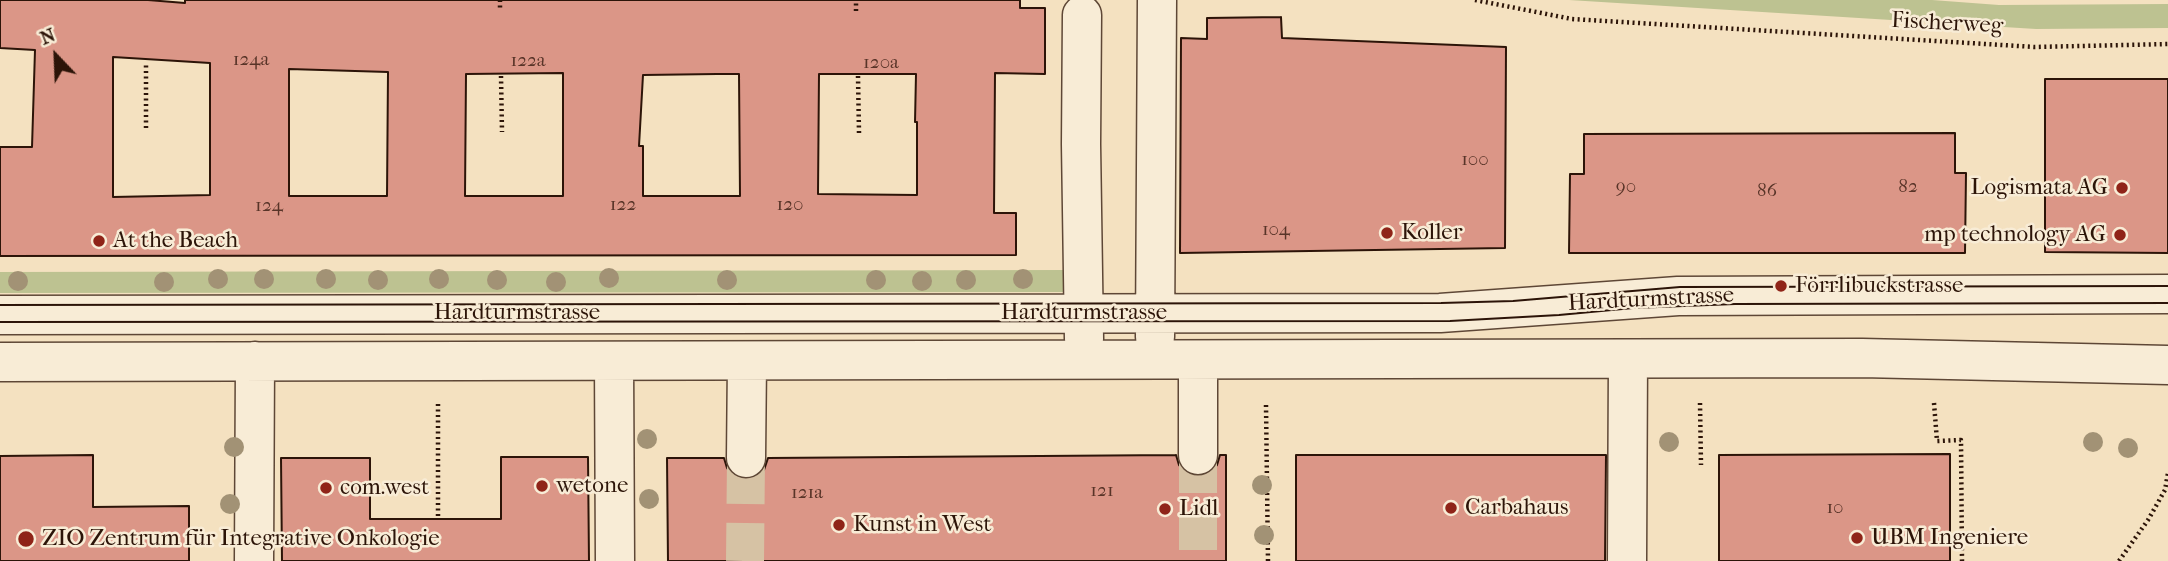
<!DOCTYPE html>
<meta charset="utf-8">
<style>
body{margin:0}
#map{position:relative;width:2168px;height:561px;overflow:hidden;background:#f4e1c0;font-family:"IM FELL French Canon",serif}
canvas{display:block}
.north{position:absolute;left:21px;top:21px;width:70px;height:70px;-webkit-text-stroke:5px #f8ecd6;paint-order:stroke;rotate:337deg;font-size:19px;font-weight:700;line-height:28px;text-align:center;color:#2c1408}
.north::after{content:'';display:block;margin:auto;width:24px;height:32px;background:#2c1408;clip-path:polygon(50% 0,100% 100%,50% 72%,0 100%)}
</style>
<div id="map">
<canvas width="2168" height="561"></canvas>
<div class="north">N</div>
</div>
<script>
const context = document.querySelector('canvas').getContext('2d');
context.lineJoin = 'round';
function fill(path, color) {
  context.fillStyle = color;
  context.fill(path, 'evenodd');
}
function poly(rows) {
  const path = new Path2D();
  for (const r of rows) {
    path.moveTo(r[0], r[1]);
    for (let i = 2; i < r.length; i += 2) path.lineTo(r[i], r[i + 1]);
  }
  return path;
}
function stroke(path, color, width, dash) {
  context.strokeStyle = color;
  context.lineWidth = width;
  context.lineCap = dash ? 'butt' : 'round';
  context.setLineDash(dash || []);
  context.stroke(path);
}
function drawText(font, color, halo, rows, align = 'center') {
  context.font = font + ' "IM FELL French Canon",serif';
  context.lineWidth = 5;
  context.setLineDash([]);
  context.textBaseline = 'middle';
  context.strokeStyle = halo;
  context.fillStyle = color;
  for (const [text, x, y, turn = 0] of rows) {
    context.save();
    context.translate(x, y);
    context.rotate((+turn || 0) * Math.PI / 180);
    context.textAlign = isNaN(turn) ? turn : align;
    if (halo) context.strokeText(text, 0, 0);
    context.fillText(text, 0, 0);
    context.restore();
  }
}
const green = poly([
 [1569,0,1932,0,1999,5,2168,4,2168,28,2036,29],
 [1065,270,1065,292,0,293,0,272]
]);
const building = poly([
 [0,0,148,0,185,3,185,0,1020,0,1020,8,1045,8,1045,74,995,73,994,213,1016,213,1016,255,0,256,0,147,32,147,35,50,0,48,0,0],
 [113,57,210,63,210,195,113,197,113,57],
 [289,69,388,72,387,196,289,196,289,69],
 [563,73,563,196,465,196,466,74,563,73],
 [717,74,739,74,740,196,643,196,643,146,639,146,643,75,717,74],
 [819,74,916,74,915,122,917,122,917,195,818,194,819,74],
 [1281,17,1282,38,1506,47,1505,248,1180,253,1181,38,1207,39,1207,18,1281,17],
 [2045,79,2168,79,2168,253,2045,252,2045,79],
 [1955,133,1955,173,1966,173,1965,253,1569,253,1570,174,1584,174,1584,134,1955,133],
 [1950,454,1950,561,1719,561,1719,455,1950,454],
 [93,455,93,507,189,506,189,561,0,561,0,456,93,455],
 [1176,455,1179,465,1187,474,1199,477,1209,474,1217,465,1220,455,1226,455,1226,561,668,561,667,458,724,458,727,468,734,476,746,480,757,477,764,470,768,458,1176,455],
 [1296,455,1606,455,1605,561,1296,561,1296,455],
 [501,457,588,457,589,561,282,561,281,458,370,458,370,519,501,519,501,457]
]);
const minorTunnel = poly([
 [1198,455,1198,561],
 [745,561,746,458]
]);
const path = poly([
 [500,0,500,11],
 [1475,0,1572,19,2035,47,2168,44],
 [856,11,856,0],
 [501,76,502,132],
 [858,76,859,133],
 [146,128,146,64],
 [1700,403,1701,465],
 [1934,403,1937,441,1961,440,1962,561],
 [438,404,438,519],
 [1266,405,1268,561],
 [2119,561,2148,520,2165,490,2168,473]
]);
const minor = poly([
 [1082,15,1081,144,1084,339],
 [0,315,1440,313,1678,296,2168,294],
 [1155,337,1157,0],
 [614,361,615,561],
 [0,362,1862,358,2168,365],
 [1198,455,1198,360],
 [746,458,747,361],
 [254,561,255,361],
 [1627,561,1628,359]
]);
const tram = poly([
 [0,305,1441,303,1513,301,1680,287,2168,286],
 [0,322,1450,321,1559,315,1633,308,1735,304,2168,303]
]);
const trees = [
 [609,278],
 [218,279],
 [264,279],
 [326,279],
 [439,279],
 [1023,279],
 [378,280],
 [497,280],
 [727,280],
 [876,280],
 [966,280],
 [18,281],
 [922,281],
 [164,282],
 [556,282],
 [647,439],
 [1669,442],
 [2093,442],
 [234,447],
 [2128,448],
 [1262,485],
 [649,499],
 [230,504],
 [1264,535]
];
const markers = [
 [2122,188,7,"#8f2418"],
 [1387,233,7,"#8f2418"],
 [2120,235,7,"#8f2418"],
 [99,241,7,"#8f2418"],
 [1781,286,7,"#8f2418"],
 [542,486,7,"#8f2418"],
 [326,488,7,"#8f2418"],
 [1451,508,7,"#8f2418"],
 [1165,509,7,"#8f2418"],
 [839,525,7,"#8f2418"],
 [1857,538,7,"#8f2418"],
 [26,539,9,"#8f2418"]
];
const numberNames = [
 ["124a",251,60],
 ["122a",528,61],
 ["120a",881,63],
 ["100",1475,160],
 ["90",1626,187],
 ["82",1908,187],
 ["86",1767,191],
 ["122",623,205],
 ["120",790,205],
 ["124",269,206],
 ["104",1276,230],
 ["121",1102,491],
 ["121a",807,493],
 ["10",1835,508]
];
const streetNames = [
 ["Fischerweg",1947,24,3],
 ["Hardturmstrasse",1651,300,-3],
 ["Hardturmstrasse",517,313],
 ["Hardturmstrasse",1084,313]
];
const poiNames = [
 ["Logismata AG",2108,188,"right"],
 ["Koller",1401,233],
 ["mp technology AG",2106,235,"right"],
 ["At the Beach",113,241],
 ["Förrlibuckstrasse",1795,286],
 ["wetone",556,486],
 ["com.west",340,488],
 ["Carbahaus",1465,508],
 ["Lidl",1179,509],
 ["Kunst in West",853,525],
 ["UBM Ingeniere",1871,538],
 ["ZIO Zentrum für Integrative Onkologie",42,539]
];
fill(green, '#bdc291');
fill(building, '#db9687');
stroke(building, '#2c1408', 2);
stroke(minorTunnel, '#d6c2a4', 38, [38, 19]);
stroke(minor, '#5e4736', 41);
stroke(path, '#2c1408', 4.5, [2, 3.5]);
stroke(minor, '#f8ecd6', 38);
stroke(tram, '#2c1408', 2);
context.fillStyle = '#a29275';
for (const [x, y] of trees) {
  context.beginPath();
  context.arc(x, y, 10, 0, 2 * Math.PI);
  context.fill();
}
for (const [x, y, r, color] of markers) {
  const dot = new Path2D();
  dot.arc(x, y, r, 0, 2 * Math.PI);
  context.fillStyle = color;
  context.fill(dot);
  stroke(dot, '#f8ecd6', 2.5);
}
drawText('19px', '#583428', null, numberNames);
drawText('23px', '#2c1408', '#f8ecd6', streetNames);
drawText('23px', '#2c1408', '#f8ecd6', poiNames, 'left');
</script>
